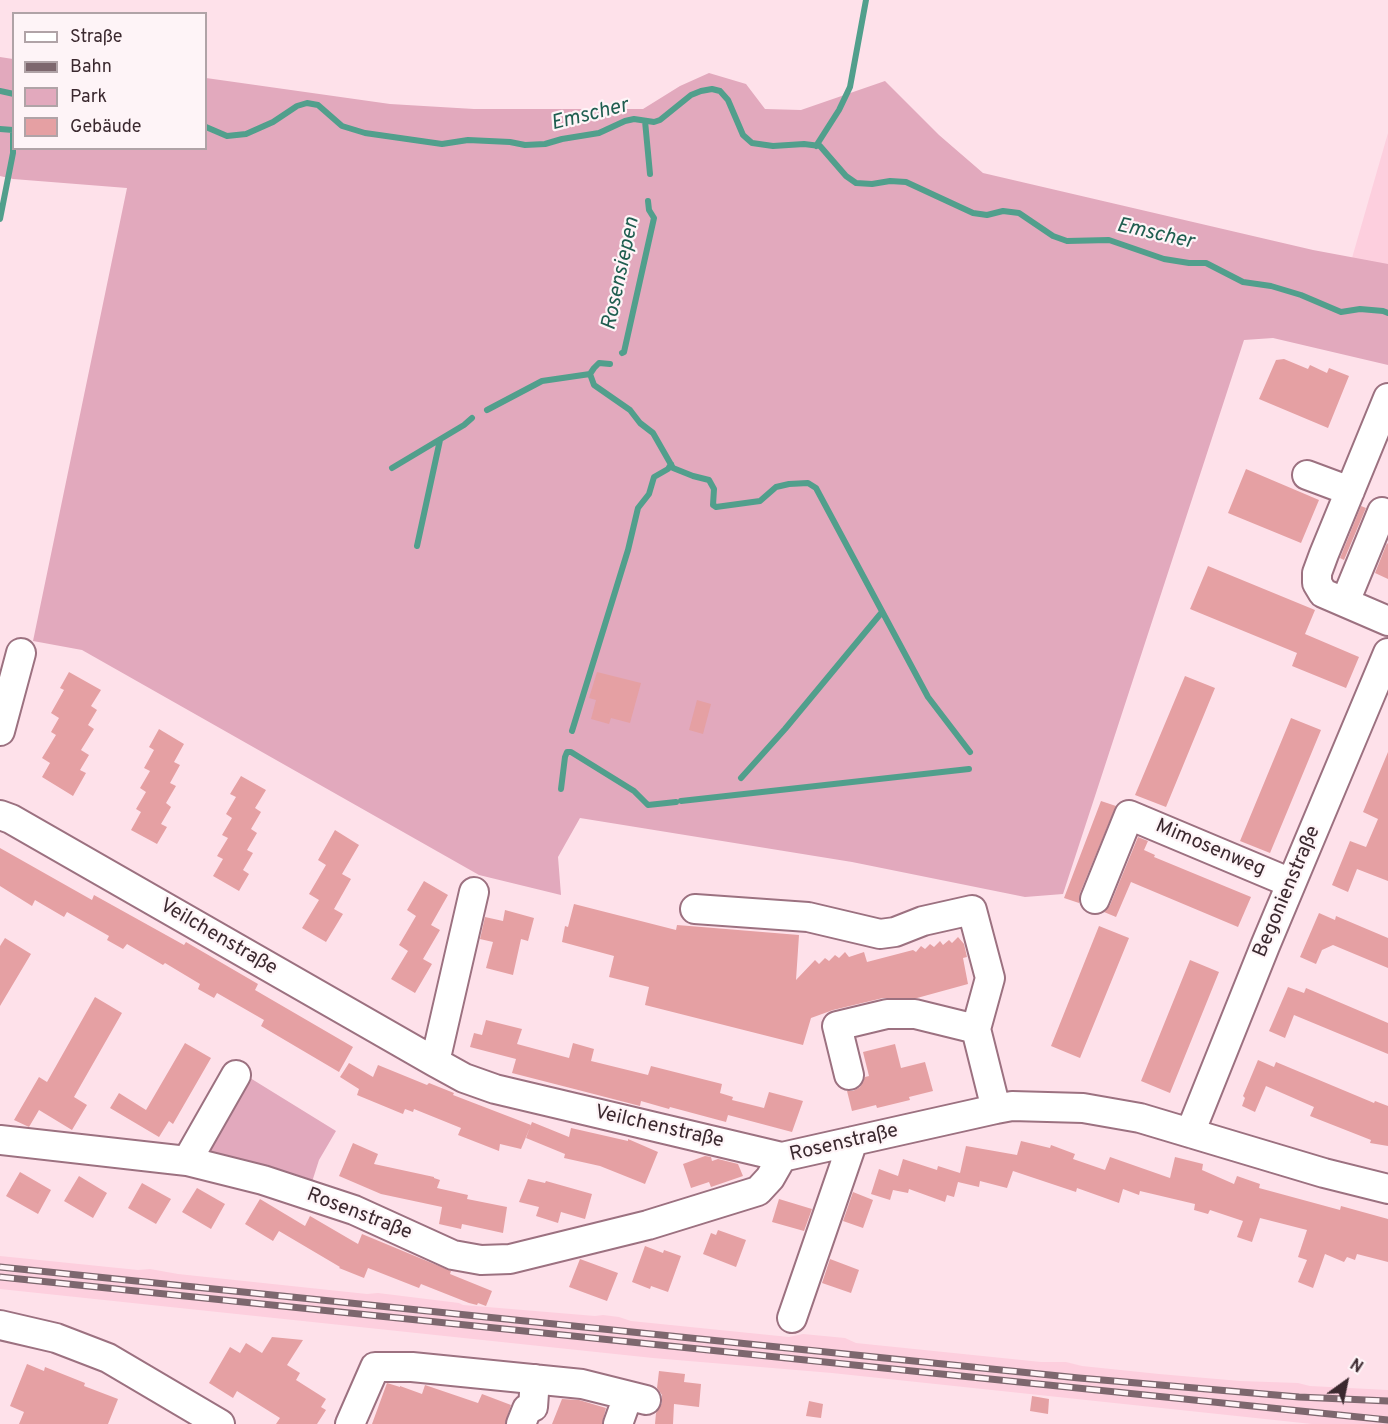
<!DOCTYPE html>
<meta charset="utf-8">
<style>
body{margin:0}
#map{position:relative;width:1388px;height:1424px;overflow:hidden;background:#fee1ea;font-family:Overpass,sans-serif}
canvas{display:block}
.legend{position:absolute;left:12px;top:12px;width:195px;height:138px;box-sizing:border-box;background:#fef4f7;border:2px solid #b0a3a7;margin:0;padding:8px 10px;list-style:none;font-size:18px;color:#3b292f}
.legend li{display:flex;align-items:center;gap:12px;height:30px}
.legend b{width:30px;border:2px solid #b0a3a7}
.north{position:absolute;left:1316px;top:1352px;width:60px;height:60px;-webkit-text-stroke:4px #fef4f7;paint-order:stroke;rotate:33deg;font-size:16px;font-weight:700;line-height:24px;text-align:center;color:#3b292f}
.north::after{content:'';display:block;margin:auto;width:21px;height:27px;background:#3b292f;clip-path:polygon(50% 0,100% 100%,50% 72%,0 100%)}
</style>
<div id="map">
<canvas width="1388" height="1424"></canvas>
<ul class="legend">
<li><b style="height:8px;background:#fff"></b>Straße</li>
<li><b style="height:8px;background:#7d676e"></b>Bahn</li>
<li><b style="height:16px;background:#e2a9bd"></b>Park</li>
<li><b style="height:16px;background:#e5a0a3"></b>Gebäude</li>
</ul>
<div class="north">N</div>
</div>
<script>
const context = document.querySelector('canvas').getContext('2d');
context.lineJoin = 'round';
function fill(path, color) {
  context.fillStyle = color;
  context.fill(path, 'evenodd');
}
function poly(rows) {
  const path = new Path2D();
  for (const r of rows) {
    path.moveTo(r[0], r[1]);
    for (let i = 2; i < r.length; i += 2) path.lineTo(r[i], r[i + 1]);
  }
  return path;
}
function stroke(path, color, width, dash) {
  context.strokeStyle = color;
  context.lineWidth = width;
  context.lineCap = dash ? 'butt' : 'round';
  context.setLineDash(dash || []);
  context.stroke(path);
}
function drawText(font, color, halo, rows, align = 'center') {
  context.font = font + ' Overpass,sans-serif';
  context.lineWidth = 4.5;
  context.setLineDash([]);
  context.textBaseline = 'middle';
  context.strokeStyle = halo;
  context.fillStyle = color;
  for (const [text, x, y, turn = 0] of rows) {
    context.save();
    context.translate(x, y);
    context.rotate((+turn || 0) * Math.PI / 180);
    context.textAlign = isNaN(turn) ? turn : align;
    if (halo) context.strokeText(text, 0, 0);
    context.fillText(text, 0, 0);
    context.restore();
  }
}
const built = poly([
 [1388,133,1388,265,1352,258],
 [0,1256,138,1270,150,1269,178,1274,367,1294,378,1293,459,1303,463,1305,595,1316,603,1315,619,1317,631,1321,789,1337,803,1334,845,1338,856,1343,1041,1362,1066,1362,1082,1366,1159,1374,1240,1381,1298,1383,1310,1386,1388,1390,1388,1424,1312,1424,832,1373,653,1358,0,1289]
]);
const green = poly([
 [0,57,13,59,14,148,206,148,206,78,390,104,474,109,643,109,680,86,709,73,746,84,765,109,801,110,885,81,939,135,983,173,1313,250,1388,264,1388,365,1273,338,1244,340,1063,894,1025,897,852,862,580,818,558,857,561,895,479,875,82,650,33,641,127,188,13,179,0,176],
 [242,1073,336,1131,319,1160,311,1185,214,1157,207,1149]
]);
const stream = poly([
 [0,91,14,94],
 [645,121,650,174],
 [206,127,227,136,246,134,273,122,297,106,307,103,318,105,342,126,365,133,442,144,468,140,510,142,525,145,545,144,562,139,599,133,625,121,634,119,654,122,660,120,691,95,701,91,712,89,720,91,728,100,743,135,752,143,773,146,804,144,820,146,846,176,856,183,872,184,890,181,906,182,973,213,987,215,1003,211,1019,213,1053,236,1067,241,1109,240,1164,259,1189,263,1206,263,1243,282,1271,286,1301,295,1341,312,1360,309,1383,311,1388,313],
 [0,129,13,130,13,153,0,219],
 [816,146,839,110,850,87,866,0],
 [622,353,624,352,654,218,649,210,648,201],
 [610,364,599,363,594,368,590,374,594,385,630,410,640,423,653,433,673,468,693,476,709,480,714,489,713,505,716,507,760,501,776,487,789,484,808,483,816,488,928,697,970,752],
 [487,410,542,381,590,374],
 [392,468,464,425,472,418],
 [417,546,440,440],
 [572,731,628,550,638,508,649,494,654,477,668,469,671,464],
 [741,778,785,729,882,612],
 [561,789,565,757,567,752,571,752,634,791,648,805,676,802],
 [681,801,969,769]
]);
const building = poly([
 [1284,359,1308,369,1310,365,1327,373,1329,368,1349,376,1328,428,1259,399,1276,360],
 [1246,469,1319,500,1301,543,1228,513],
 [1361,506,1366,508,1344,560,1340,558],
 [1387,543,1388,544,1388,579,1375,573],
 [1208,566,1315,610,1305,634,1359,657,1346,688,1292,666,1297,653,1190,609],
 [69,672,101,690,91,706,97,710,88,725,94,729,81,750,89,755,80,770,86,773,73,796,42,777,50,763,42,758,56,735,51,732,59,718,51,713,64,690,60,688],
 [597,672,641,683,630,723,611,718,609,724,591,719,596,700,589,698],
 [1185,676,1215,688,1166,807,1135,795],
 [697,700,711,704,703,734,689,730],
 [1291,718,1321,730,1270,853,1240,841],
 [159,729,184,744,174,762,180,765,170,783,176,786,166,803,171,807,161,824,167,827,157,844,131,830,141,812,136,809,146,792,140,788,150,771,144,768,154,750,149,747],
 [1388,752,1388,881,1357,869,1348,892,1332,885,1350,841,1366,847,1378,819,1363,812],
 [241,776,266,790,255,808,261,812,251,829,257,833,247,850,253,853,243,870,249,874,239,891,213,876,223,859,217,856,228,838,222,835,232,818,226,814,236,797,230,794],
 [1101,801,1116,806,1080,893,1079,903,1064,898],
 [335,830,359,845,342,874,351,879,334,909,343,914,326,942,302,928,319,900,309,894,326,865,318,860],
 [1138,837,1148,841,1144,850,1155,855,1154,857,1251,897,1238,927,1131,882,1116,917,1104,912,1110,905],
 [0,848,92,900,94,895,184,945,186,942,258,984,255,990,353,1047,339,1072,261,1026,264,1020,217,993,214,998,198,989,200,984,165,963,163,965,127,944,123,949,107,940,109,936,67,912,64,917,35,900,32,906,0,886],
 [424,881,448,895,431,925,440,930,423,959,432,964,415,993,391,979,408,951,399,945,416,916,407,910],
 [574,904,676,930,677,925,799,935,796,980,815,960,819,964,825,958,829,961,835,955,839,958,845,952,849,957,864,952,867,962,913,950,916,952,921,946,925,949,930,944,934,947,940,941,943,945,949,940,952,943,958,937,964,944,967,957,963,958,968,984,917,998,883,998,833,1010,811,1018,803,1045,645,1005,649,987,609,977,614,956,562,942,565,926,568,927],
 [505,910,534,918,528,941,521,939,513,975,486,968,493,942,480,939,485,917,503,921],
 [1319,913,1335,920,1336,916,1388,938,1388,968,1333,945,1322,950,1316,964,1300,957],
 [1099,926,1129,938,1080,1058,1051,1046],
 [5,938,31,954,0,1006,0,946],
 [1190,960,1219,972,1170,1093,1141,1081],
 [1288,987,1304,993,1306,988,1388,1023,1388,1054,1294,1015,1285,1038,1269,1031],
 [95,997,122,1013,74,1097,87,1105,72,1130,39,1110,29,1127,14,1120,39,1077,47,1082],
 [486,1020,522,1029,517,1044,569,1058,573,1043,594,1049,591,1061,648,1075,651,1066,722,1084,720,1093,733,1097,732,1100,764,1108,769,1092,803,1101,792,1132,728,1115,726,1122,670,1107,669,1109,641,1101,640,1106,586,1092,512,1073,516,1059,470,1047,474,1033,482,1035],
 [185,1043,211,1058,173,1124,169,1121,159,1137,110,1108,119,1093,146,1110],
 [895,1044,901,1068,925,1062,933,1091,909,1097,910,1100,877,1108,876,1105,852,1111,847,1091,853,1091,860,1087,865,1077,869,1076,863,1052],
 [1258,1060,1274,1067,1276,1062,1374,1103,1375,1101,1388,1106,1388,1146,1370,1143,1371,1140,1310,1116,1314,1107,1266,1086,1255,1112,1242,1106,1245,1098,1243,1096],
 [349,1063,373,1077,378,1065,427,1085,429,1083,454,1093,453,1095,531,1125,521,1149,500,1144,499,1151,458,1135,461,1128,414,1109,413,1112,405,1109,403,1114,357,1095,359,1089,340,1077],
 [532,1122,569,1137,571,1128,628,1141,628,1139,658,1152,645,1184,600,1166,564,1158,565,1154,526,1138],
 [1021,1141,1050,1148,1051,1145,1075,1154,1073,1159,1105,1170,1110,1157,1170,1178,1175,1157,1203,1164,1202,1170,1234,1184,1237,1176,1260,1184,1259,1188,1340,1210,1341,1206,1388,1219,1388,1262,1357,1254,1355,1260,1347,1257,1344,1262,1325,1254,1313,1288,1298,1282,1307,1260,1298,1257,1307,1230,1260,1218,1252,1242,1237,1237,1243,1221,1210,1210,1208,1214,1194,1210,1195,1204,1140,1191,1139,1195,1123,1189,1119,1203,1077,1188,1076,1192,1013,1171,1007,1188,980,1181,979,1187,958,1182,954,1197,947,1195,945,1202,909,1189,908,1193,893,1190,890,1200,871,1194,879,1169,898,1176,903,1159,937,1170,938,1166,960,1173,966,1146,1017,1155],
 [353,1143,378,1154,374,1164,434,1177,434,1178,440,1180,437,1188,468,1195,467,1199,507,1207,503,1233,462,1224,461,1229,439,1224,442,1207,381,1194,339,1176],
 [705,1156,711,1157,712,1161,718,1159,738,1164,743,1176,711,1187,709,1182,691,1188,683,1164],
 [20,1172,51,1190,38,1214,6,1196],
 [79,1176,107,1193,93,1218,64,1201],
 [528,1179,545,1183,546,1181,592,1194,585,1219,561,1212,558,1223,536,1216,539,1207,519,1202],
 [142,1183,171,1199,156,1224,128,1208],
 [197,1188,225,1204,211,1229,182,1212],
 [853,1192,873,1200,863,1228,843,1221],
 [260,1199,305,1226,310,1216,358,1244,362,1234,451,1271,450,1274,492,1291,486,1306,478,1303,477,1305,469,1303,421,1284,419,1288,368,1268,364,1278,339,1268,340,1267,279,1231,273,1241,245,1224],
 [779,1199,812,1209,804,1231,772,1222],
 [718,1230,746,1240,736,1267,703,1254,711,1233,716,1235],
 [645,1246,663,1253,664,1250,681,1256,668,1292,651,1286,650,1289,632,1282],
 [580,1259,618,1273,607,1301,569,1287],
 [830,1259,859,1270,851,1293,822,1283],
 [272,1337,303,1340,287,1365,300,1373,296,1380,326,1399,321,1407,326,1410,317,1424,276,1424,280,1418,237,1391,233,1398,209,1383,230,1347,240,1353,246,1343,262,1353],
 [27,1364,44,1371,45,1367,85,1383,84,1386,118,1399,108,1424,19,1424,24,1412,10,1406],
 [659,1371,685,1374,684,1382,701,1384,699,1407,674,1404,673,1424,655,1424,656,1413,662,1403,662,1395,657,1388],
 [387,1383,400,1387,400,1386,422,1394,425,1385,478,1403,482,1394,511,1405,505,1424,372,1424],
 [1032,1396,1049,1399,1048,1414,1030,1411],
 [562,1399,579,1400,606,1408,602,1424,552,1424],
 [809,1401,823,1404,821,1418,806,1416]
]);
const minor = poly([
 [1388,398,1324,554,1317,573,1317,583,1323,593,1388,621],
 [1307,475,1350,491],
 [1345,602,1382,512,1388,515],
 [0,731,21,653],
 [0,815,11,819,435,1062,464,1078,495,1089,782,1157,996,1109,1012,1106,1083,1108,1140,1118,1324,1173,1388,1189],
 [1095,899,1129,815,1291,883],
 [695,909,808,917,880,934,895,932,923,921,972,910,990,978,976,1029,996,1109],
 [435,1062,474,892],
 [849,1075,837,1026,887,1014,915,1014,976,1029],
 [1190,1133,1265,946,1388,653],
 [0,1140,187,1161,263,1180,354,1210,453,1255,481,1260,510,1259,648,1225,758,1191,770,1178,782,1157],
 [187,1161,236,1075],
 [792,1318,853,1141],
 [0,1325,56,1338,108,1358,220,1424],
 [350,1424,375,1367,412,1367,582,1384,646,1400],
 [521,1424,527,1409,533,1407,535,1379],
 [618,1424,628,1396]
]);
const rail = poly([
 [0,1267,1079,1378,1299,1397,1388,1401],
 [0,1277,1388,1420]
]);
const streetNames = [
 ["Mimosenweg",1210,849,23],
 ["Begonienstraße",1288,892,-67],
 ["Veilchenstraße",218,938,30],
 ["Veilchenstraße",659,1128,13],
 ["Rosenstraße",844,1144,-13],
 ["Rosenstraße",359,1215,21]
];
const waterNames = [
 ["Emscher",590,116,-14],
 ["Emscher",1155,235,13],
 ["Rosensiepen",622,274,-78]
];
fill(built, '#fdcfde');
fill(green, '#e2a9bd');
stroke(stream, '#519f8c', 6);
fill(building, '#e5a0a3');
stroke(minor, '#9c7180', 32);
stroke(minor, '#fff', 28);
stroke(rail, '#7d676e', 7);
stroke(rail, '#fef4f7', 4.5, [14]);
drawText('20px', '#3b292f', '#fef4f7', streetNames);
drawText('italic 21px', '#1f5e50', '#fef4f7', waterNames);
</script>
